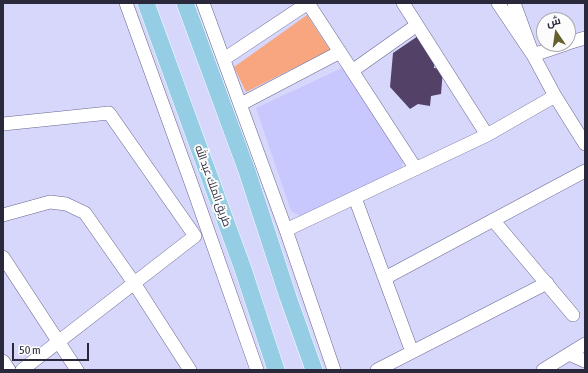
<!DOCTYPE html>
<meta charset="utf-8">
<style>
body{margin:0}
#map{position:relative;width:588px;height:373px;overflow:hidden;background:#d7d7fc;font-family:"Asap Condensed",Cairo,sans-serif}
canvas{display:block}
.frame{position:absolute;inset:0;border:4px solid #29293b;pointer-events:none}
.north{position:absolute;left:536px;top:12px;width:40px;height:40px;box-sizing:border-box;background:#fcfcfc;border:1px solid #a8a8af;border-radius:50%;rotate:347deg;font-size:11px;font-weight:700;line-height:16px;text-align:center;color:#29293b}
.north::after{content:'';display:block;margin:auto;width:14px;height:18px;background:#63602d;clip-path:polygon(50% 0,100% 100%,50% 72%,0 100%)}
.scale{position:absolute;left:12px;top:343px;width:77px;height:18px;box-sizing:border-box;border:2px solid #29293b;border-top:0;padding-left:5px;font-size:12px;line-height:14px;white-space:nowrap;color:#29293b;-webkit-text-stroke:3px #fcfcfc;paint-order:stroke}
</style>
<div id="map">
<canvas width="588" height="373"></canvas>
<div class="frame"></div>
<div class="north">ش</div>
<div class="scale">50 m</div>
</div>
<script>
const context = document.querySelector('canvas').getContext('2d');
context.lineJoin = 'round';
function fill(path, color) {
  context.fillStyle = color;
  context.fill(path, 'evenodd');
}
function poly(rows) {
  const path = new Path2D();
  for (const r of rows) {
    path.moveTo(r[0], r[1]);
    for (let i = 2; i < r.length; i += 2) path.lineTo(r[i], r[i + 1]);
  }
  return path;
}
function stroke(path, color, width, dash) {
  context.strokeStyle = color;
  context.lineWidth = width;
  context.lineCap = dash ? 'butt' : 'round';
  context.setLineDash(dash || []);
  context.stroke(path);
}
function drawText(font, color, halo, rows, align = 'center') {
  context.font = font + ' "Asap Condensed",Cairo,sans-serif';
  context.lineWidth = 4;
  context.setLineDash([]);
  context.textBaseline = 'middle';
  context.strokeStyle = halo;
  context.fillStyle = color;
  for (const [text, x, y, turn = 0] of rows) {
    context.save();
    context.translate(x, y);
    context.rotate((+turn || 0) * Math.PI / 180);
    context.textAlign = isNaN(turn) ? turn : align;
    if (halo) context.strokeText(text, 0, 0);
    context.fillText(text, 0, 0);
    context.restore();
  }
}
const built = poly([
 [342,68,404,158,401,169,302,217,291,211,256,108]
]);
const green = poly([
 [307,15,330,50,246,92,234,67]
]);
const building = poly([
 [418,36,435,57,434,68,443,69,441,94,431,96,430,106,418,104,410,109,390,87,393,53]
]);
const minor = poly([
 [126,3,193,188,257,370],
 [203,3,286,230,334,370],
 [308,3,416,169],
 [403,3,487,135],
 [498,3,533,55,555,96,585,144],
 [514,3,533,55,566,44],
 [568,43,585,38],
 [224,59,308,3],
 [352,71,417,25],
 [241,104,340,52],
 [3,124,109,113,195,236,22,370],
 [355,198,412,352],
 [3,215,50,202,66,204,85,213,134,283,190,370],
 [493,220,573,315],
 [286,230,487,135,555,96],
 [3,257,77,370],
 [385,278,585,171],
 [569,354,585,361],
 [3,361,9,370],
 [377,370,547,283],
 [543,370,585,344]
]);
const major = poly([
 [146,3,243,269,276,370],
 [185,3,247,171,288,297,314,370]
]);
const streetNames = [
 ["طريق الملك عبد الله",213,186,70]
];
fill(built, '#c9c8fe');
fill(green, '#f7a680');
fill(building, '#534167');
stroke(minor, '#686790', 14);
stroke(major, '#fff', 18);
stroke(minor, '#fff', 13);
stroke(major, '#95cee4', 17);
drawText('11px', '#29293b', '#fcfcfc', streetNames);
</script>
